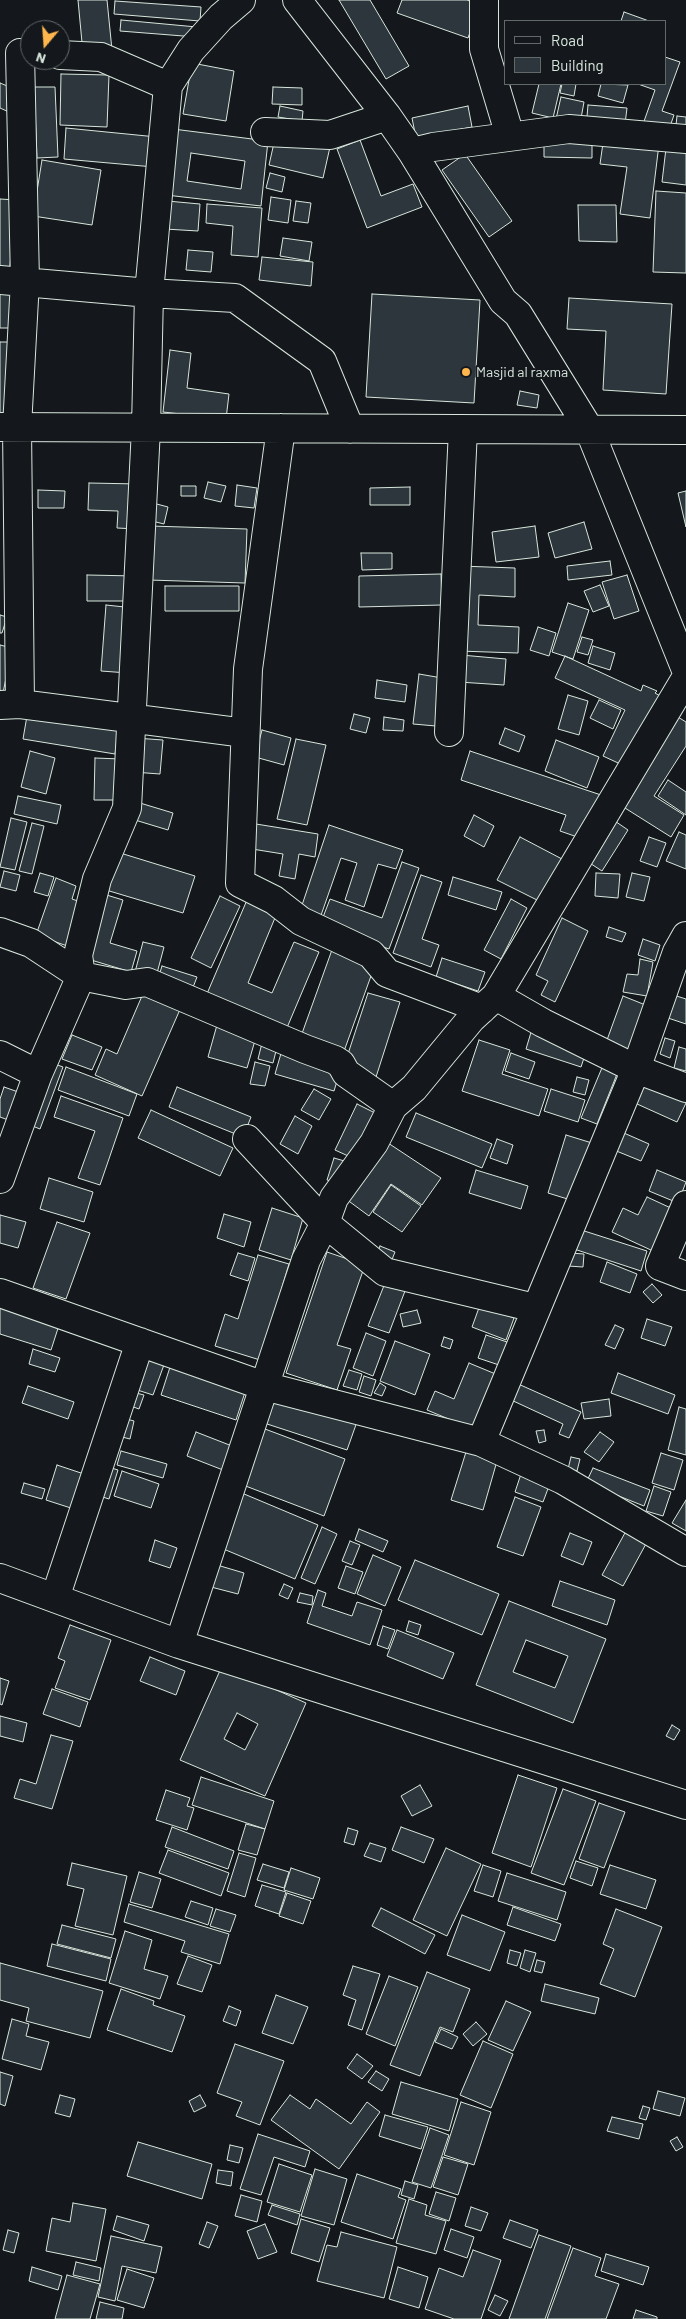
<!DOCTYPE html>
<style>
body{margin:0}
#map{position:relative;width:686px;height:2319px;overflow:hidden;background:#14181c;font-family:Barlow,sans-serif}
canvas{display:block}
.legend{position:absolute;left:504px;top:20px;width:162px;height:65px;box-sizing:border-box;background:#14181c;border:1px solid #626a69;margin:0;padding:6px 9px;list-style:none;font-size:15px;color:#d8e6dc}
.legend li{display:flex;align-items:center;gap:10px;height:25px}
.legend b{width:25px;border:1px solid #626a69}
.north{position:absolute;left:20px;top:20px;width:50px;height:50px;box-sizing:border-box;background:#14181c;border:1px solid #626a69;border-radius:50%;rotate:198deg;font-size:14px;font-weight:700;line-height:20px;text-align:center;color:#d8e6dc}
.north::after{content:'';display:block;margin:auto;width:18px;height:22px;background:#ffb74d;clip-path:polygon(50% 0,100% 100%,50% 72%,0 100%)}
</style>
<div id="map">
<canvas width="686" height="2319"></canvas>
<ul class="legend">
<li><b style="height:6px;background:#14181c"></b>Road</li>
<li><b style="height:14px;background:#2c363c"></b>Building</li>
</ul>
<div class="north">N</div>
</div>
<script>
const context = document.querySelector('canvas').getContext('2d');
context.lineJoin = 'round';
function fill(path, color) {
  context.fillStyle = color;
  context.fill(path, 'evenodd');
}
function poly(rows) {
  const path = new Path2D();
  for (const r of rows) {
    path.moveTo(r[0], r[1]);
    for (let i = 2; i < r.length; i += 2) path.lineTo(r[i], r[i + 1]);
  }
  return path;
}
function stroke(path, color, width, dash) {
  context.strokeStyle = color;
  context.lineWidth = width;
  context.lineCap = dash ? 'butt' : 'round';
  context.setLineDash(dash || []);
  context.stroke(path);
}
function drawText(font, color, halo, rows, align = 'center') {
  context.font = font + ' Barlow,sans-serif';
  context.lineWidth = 4;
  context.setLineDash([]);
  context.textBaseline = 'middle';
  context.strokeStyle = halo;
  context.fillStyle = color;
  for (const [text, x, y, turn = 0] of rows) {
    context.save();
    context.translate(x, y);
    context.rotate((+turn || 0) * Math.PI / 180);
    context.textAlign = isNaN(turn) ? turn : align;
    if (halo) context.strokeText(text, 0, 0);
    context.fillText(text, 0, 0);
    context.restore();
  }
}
const building = poly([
 [78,0,107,0,112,50,83,53,78,0],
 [339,0,370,0,409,66,386,79,339,0],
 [402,0,467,0,480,5,468,38,397,13,402,0],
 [115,1,201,7,200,21,114,14,115,1],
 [624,12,649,21,621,21,624,12],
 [121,20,197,27,196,37,120,31,121,20],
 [665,57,680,62,662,111,674,115,667,135,642,127,655,90,638,84,665,84,665,57],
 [192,63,234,71,226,121,183,114,192,63],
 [61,74,109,75,107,127,60,125,61,74],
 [0,83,17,90,9,112,0,108,0,83],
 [539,84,561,84,553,118,532,113,539,84],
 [562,84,576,84,574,96,560,93,562,84],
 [601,84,628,85,623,103,598,96,601,84],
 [34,87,55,87,58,157,37,158,34,87],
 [273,87,302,88,302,105,272,104,273,87],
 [561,97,584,102,580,124,556,119,561,97],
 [588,105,627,108,624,132,586,128,588,105],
 [280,106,303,111,302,121,278,117,280,106],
 [468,106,472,127,416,138,412,118,468,106],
 [677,116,686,117,686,135,675,134,677,116],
 [66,128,157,137,154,167,64,159,66,128],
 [173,129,268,141,261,206,166,195,173,129],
 [191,153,245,161,241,189,187,181,191,153],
 [276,134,330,147,323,178,269,165,276,134],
 [544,136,592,138,592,158,544,157,544,136],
 [604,136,659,144,650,218,620,214,627,167,600,164,604,136],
 [360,140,381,196,413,184,422,207,367,228,337,149,360,140],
 [667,140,686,142,686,185,662,182,667,140],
 [465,154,512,221,489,237,442,170,465,154],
 [42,160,101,170,92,225,33,216,42,160],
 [270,173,285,177,282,192,266,188,270,173],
 [656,191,686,193,686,273,653,272,656,191],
 [271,197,291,200,288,223,268,220,271,197],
 [0,199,16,200,9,276,0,275,0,199],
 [167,201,200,204,198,231,165,229,167,201],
 [296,201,311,203,308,223,293,221,296,201],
 [207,204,262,208,258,257,231,255,233,226,206,223,207,204],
 [578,205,616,205,617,242,579,241,578,205],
 [283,238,312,242,309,261,280,256,283,238],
 [188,250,213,252,211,272,186,270,188,250],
 [262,257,313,262,311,286,259,280,262,257],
 [0,293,15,294,14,328,0,328,0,293],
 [372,294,480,300,474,403,366,397,372,294],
 [569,298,672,304,666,394,603,390,606,331,567,329,569,298],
 [0,342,13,342,12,414,0,414,0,342],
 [170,350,191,353,187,388,229,394,226,419,163,412,170,350],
 [520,391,539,395,537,408,517,405,520,391],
 [208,482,226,486,221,502,204,498,208,482],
 [89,483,138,484,137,529,117,528,118,511,88,510,89,483],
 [237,485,257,488,254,508,235,506,237,485],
 [181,486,196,486,196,496,181,496,181,486],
 [410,487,410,505,370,505,370,488,410,487],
 [38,490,65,491,64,508,38,508,38,490],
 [686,491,686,527,678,493,686,491],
 [153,503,168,507,164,524,148,520,153,503],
 [584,522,592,549,555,558,548,533,584,522],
 [150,526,247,529,245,583,149,580,150,526],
 [535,526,539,557,496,562,492,532,535,526],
 [361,553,392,553,392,569,362,570,361,553],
 [610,561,612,575,568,580,567,566,610,561],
 [460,566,515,568,515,597,479,595,478,625,519,627,518,653,458,651,460,566],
 [441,574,442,605,359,607,359,576,441,574],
 [87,575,136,576,135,601,87,601,87,575],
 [627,575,639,611,614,619,602,582,627,575],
 [600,585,609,606,593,612,584,591,600,585],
 [165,586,239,586,239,611,165,611,165,586],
 [568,603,589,610,573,659,552,652,568,603],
 [106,605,134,608,128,673,101,671,106,605],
 [0,615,7,617,2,633,0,633,0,615],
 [538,627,556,633,549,656,530,650,538,627],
 [582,637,593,640,588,655,577,652,582,637],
 [0,645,12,648,3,693,0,692,0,645],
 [593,646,615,653,610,670,588,663,593,646],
 [461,655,506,659,504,685,459,682,461,655],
 [565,656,641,691,643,685,657,691,655,693,662,697,629,768,603,756,625,710,555,678,565,656],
 [419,674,442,678,436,726,413,724,419,674],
 [377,680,407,685,405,702,375,698,377,680],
 [568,695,588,701,579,735,558,729,568,695],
 [599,700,621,710,613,729,590,718,599,700],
 [28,710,119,725,115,754,23,739,28,710],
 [354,714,370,718,366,733,350,729,354,714],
 [673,714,686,722,686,746,654,796,684,815,671,837,617,803,673,714],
 [384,717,404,720,403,731,383,730,384,717],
 [505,728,525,736,519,752,499,744,505,728],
 [262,730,291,738,284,765,255,757,262,730],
 [135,738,163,740,160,774,133,772,135,738],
 [296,739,326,745,307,825,277,819,296,739],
 [556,740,599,757,587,788,545,771,556,740],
 [30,751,55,758,46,794,21,787,30,751],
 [470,751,604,796,589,841,560,831,566,815,461,780,470,751],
 [95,758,121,759,120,800,94,800,95,758],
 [668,780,686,792,686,815,658,796,668,780],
 [18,796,61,805,57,824,14,814,18,796],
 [140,803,173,813,168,830,135,820,140,803],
 [474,815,494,826,484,847,464,836,474,815],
 [609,817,628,830,602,871,582,858,609,817],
 [11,818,27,822,15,870,0,867,11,818],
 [32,823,44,826,32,874,19,871,32,823],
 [256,824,318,834,315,857,299,854,295,879,279,876,283,854,252,849,256,824],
 [329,825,403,850,396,869,378,864,364,907,345,900,357,863,341,858,319,921,299,914,329,825],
 [679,832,686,835,686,869,666,861,679,832],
 [520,837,562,859,539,901,497,880,520,837],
 [649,837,666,843,657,867,640,861,649,837],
 [117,852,195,876,183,913,106,890,117,852],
 [402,862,419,868,389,949,320,925,330,899,382,918,402,862],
 [4,871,20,875,16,891,0,887,4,871],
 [40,873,54,877,48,896,34,892,40,873],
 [596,873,620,874,618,898,595,896,596,873],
 [632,873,650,877,644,901,626,897,632,873],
 [421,875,442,882,422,939,439,945,431,967,393,953,421,875],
 [453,877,502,892,496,910,448,895,453,877],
 [56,878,76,886,72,899,89,905,73,948,36,935,56,878],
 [100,893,123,900,110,943,137,951,131,972,81,957,100,893],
 [220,896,240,906,211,968,191,958,220,896],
 [511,899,527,908,501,959,484,950,511,899],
 [247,900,277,913,248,983,272,993,294,942,319,952,286,1030,206,996,247,900],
 [562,918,588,931,555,1002,541,995,548,981,536,975,562,918],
 [609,927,626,933,622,942,606,937,609,927],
 [643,939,660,945,655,961,638,955,643,939],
 [143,942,164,947,156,977,135,972,143,942],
 [333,947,376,962,343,1054,300,1039,333,947],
 [442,958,485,972,478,991,436,977,442,958],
 [640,959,653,962,647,996,623,992,627,974,638,975,640,959],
 [162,966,197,977,192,990,158,979,162,966],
 [145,989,182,1005,142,1096,95,1075,106,1049,117,1054,145,989],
 [368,993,400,1002,376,1077,344,1066,368,993],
 [670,994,686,999,686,1024,662,1016,670,994],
 [623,996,648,1006,628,1060,603,1051,623,996],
 [217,1025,256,1037,247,1068,208,1057,217,1025],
 [532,1029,588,1046,581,1067,526,1049,532,1029],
 [72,1035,102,1047,92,1070,62,1059,72,1035],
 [665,1038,675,1041,670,1058,660,1054,665,1038],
 [263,1039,278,1043,273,1063,258,1059,263,1039],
 [479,1040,510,1050,502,1074,548,1089,539,1116,462,1091,479,1040],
 [679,1047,686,1049,686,1071,674,1068,679,1047],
 [282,1050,341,1068,334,1091,275,1074,282,1050],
 [511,1053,535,1062,529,1079,505,1071,511,1053],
 [47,1061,63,1067,40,1129,25,1123,47,1061],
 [255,1062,270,1066,265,1086,250,1084,255,1062],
 [604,1063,619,1069,597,1124,581,1118,604,1063],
 [66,1067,137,1094,129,1116,58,1090,66,1067],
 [637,1073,686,1095,686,1103,677,1122,626,1099,637,1073],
 [577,1077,589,1080,585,1095,573,1092,577,1077],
 [4,1087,24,1094,14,1122,0,1117,0,1099,4,1087],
 [177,1087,251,1117,243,1137,169,1107,177,1087],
 [314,1089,331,1099,319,1120,301,1110,314,1089],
 [551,1089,585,1100,578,1122,544,1111,551,1089],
 [61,1096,123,1118,100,1185,78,1178,95,1131,54,1117,61,1096],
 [357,1104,379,1115,357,1160,335,1150,357,1104],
 [151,1110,233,1148,220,1176,138,1138,151,1110],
 [416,1113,492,1144,482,1168,406,1137,416,1113],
 [295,1116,312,1126,298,1154,280,1144,295,1116],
 [617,1130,649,1144,641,1161,609,1148,617,1130],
 [566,1135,592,1143,574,1201,548,1193,566,1135],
 [497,1139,513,1145,507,1164,490,1158,497,1139],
 [385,1141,441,1178,422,1205,391,1184,369,1216,346,1199,385,1141],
 [334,1158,348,1162,342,1185,327,1180,334,1158],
 [476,1170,528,1186,521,1209,469,1193,476,1170],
 [657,1170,686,1182,678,1203,649,1191,657,1170],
 [49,1178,93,1192,84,1222,40,1209,49,1178],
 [391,1185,421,1206,402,1232,373,1212,391,1185],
 [647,1197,673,1209,653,1251,612,1232,623,1208,638,1215,647,1197],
 [272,1208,303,1218,291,1260,259,1250,272,1208],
 [224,1214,251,1222,244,1247,217,1238,224,1214],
 [0,1215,26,1222,18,1248,0,1243,0,1215],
 [57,1222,90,1233,66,1299,33,1288,57,1222],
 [578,1229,647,1251,641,1271,571,1248,578,1229],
 [380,1246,395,1252,389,1267,374,1261,380,1246],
 [327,1252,365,1265,337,1345,351,1349,337,1390,286,1373,327,1252],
 [238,1253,255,1258,248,1281,230,1275,238,1253],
 [570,1253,584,1254,583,1267,568,1266,570,1253],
 [258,1255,289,1264,260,1360,215,1346,225,1314,238,1319,258,1255],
 [607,1262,637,1274,630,1293,600,1282,607,1262],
 [385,1283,405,1291,389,1333,368,1326,385,1283],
 [652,1284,662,1295,653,1303,643,1292,652,1284],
 [0,1301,61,1319,51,1350,0,1334,0,1301],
 [480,1305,514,1318,506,1340,472,1327,480,1305],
 [417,1310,421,1323,403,1327,400,1314,417,1310],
 [647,1319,672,1327,665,1346,641,1338,647,1319],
 [615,1325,624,1329,615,1349,605,1345,615,1325],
 [366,1333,386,1341,373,1376,353,1368,366,1333],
 [486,1335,510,1343,502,1366,478,1358,486,1335],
 [444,1337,453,1340,450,1349,441,1346,444,1337],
 [395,1341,430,1354,415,1395,380,1381,395,1341],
 [33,1349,60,1358,55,1372,29,1364,33,1349],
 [143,1355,165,1362,153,1395,131,1388,143,1355],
 [172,1361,247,1386,236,1420,161,1395,172,1361],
 [469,1363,498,1375,475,1430,427,1410,435,1391,454,1399,469,1363],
 [349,1370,362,1374,357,1390,343,1386,349,1370],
 [618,1373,675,1395,668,1414,611,1393,618,1373],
 [364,1376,376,1380,371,1396,359,1392,364,1376],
 [380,1383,386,1387,382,1396,374,1393,380,1383],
 [516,1383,581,1412,569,1438,559,1434,563,1424,509,1399,516,1383],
 [28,1386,74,1402,68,1419,22,1403,28,1386],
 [132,1392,144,1395,139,1409,128,1405,132,1392],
 [274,1392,358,1419,347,1450,264,1423,274,1392],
 [609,1399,611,1416,584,1419,581,1403,609,1399],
 [679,1407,686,1409,686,1455,668,1450,679,1407],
 [123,1418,134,1421,130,1439,118,1436,123,1418],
 [265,1429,345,1459,324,1516,243,1485,265,1429],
 [544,1430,546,1441,539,1443,536,1431,544,1430],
 [196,1432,232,1446,223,1470,187,1456,196,1432],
 [600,1432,614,1442,599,1462,584,1452,600,1432],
 [121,1451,167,1464,163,1478,117,1465,121,1451],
 [466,1452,497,1461,483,1510,451,1500,466,1452],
 [661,1453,683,1460,674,1490,652,1483,661,1453],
 [571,1457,580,1459,577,1471,568,1469,571,1457],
 [57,1465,87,1475,77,1510,46,1500,57,1465],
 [105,1466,118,1470,109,1499,96,1495,105,1466],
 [523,1468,552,1478,543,1502,515,1492,523,1468],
 [593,1468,650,1490,644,1506,586,1483,593,1468],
 [122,1471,159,1484,151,1508,114,1496,122,1471],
 [24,1483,45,1489,42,1499,21,1493,24,1483],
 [654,1486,671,1492,663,1516,646,1511,654,1486],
 [237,1491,318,1525,295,1579,214,1545,237,1491],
 [515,1497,541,1507,523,1556,497,1547,515,1497],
 [686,1500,686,1531,672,1523,686,1500],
 [322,1527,337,1534,315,1584,301,1578,322,1527],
 [359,1529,388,1541,383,1552,355,1540,359,1529],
 [626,1531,647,1542,623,1586,602,1575,626,1531],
 [570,1533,592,1542,583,1565,561,1556,570,1533],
 [155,1540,177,1548,170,1568,149,1561,155,1540],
 [350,1541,360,1545,352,1565,342,1561,350,1541],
 [373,1555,401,1567,385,1606,357,1594,373,1555],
 [415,1560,499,1594,482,1635,398,1600,415,1560],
 [217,1565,244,1573,238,1594,211,1587,217,1565],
 [346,1566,363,1572,355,1594,338,1588,346,1566],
 [560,1581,615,1600,607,1625,552,1606,560,1581],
 [284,1584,293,1588,288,1599,279,1595,284,1584],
 [318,1590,326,1593,322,1606,352,1616,357,1602,382,1610,370,1645,307,1623,318,1590],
 [300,1593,313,1596,312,1605,297,1602,300,1593],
 [509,1601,606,1639,573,1723,476,1685,509,1601],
 [526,1640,568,1656,555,1688,513,1672,526,1640],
 [409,1621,421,1625,418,1635,406,1631,409,1621],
 [70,1625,111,1640,90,1700,55,1688,65,1661,58,1658,70,1625],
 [383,1626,395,1630,388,1649,377,1645,383,1626],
 [397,1630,454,1653,443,1679,387,1656,397,1630],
 [150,1657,185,1671,176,1695,140,1681,150,1657],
 [222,1666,306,1703,265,1796,180,1760,222,1666],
 [237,1713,258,1724,245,1750,224,1739,237,1713],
 [0,1678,9,1681,2,1705,0,1704,0,1678],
 [52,1689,88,1702,80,1727,43,1714,52,1689],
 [0,1716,27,1723,23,1742,0,1736,0,1716],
 [672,1725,680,1730,674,1740,666,1736,672,1725],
 [51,1735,73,1741,52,1809,14,1798,20,1779,36,1784,51,1735],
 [518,1775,557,1788,531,1867,492,1853,518,1775],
 [201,1777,274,1801,265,1829,192,1805,201,1777],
 [420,1785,432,1806,412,1816,401,1796,420,1785],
 [563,1789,596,1801,564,1885,531,1873,563,1789],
 [166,1790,190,1798,187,1806,194,1808,187,1830,156,1820,166,1790],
 [599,1803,625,1812,604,1868,579,1859,599,1803],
 [246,1824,265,1829,257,1855,238,1850,246,1824],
 [172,1827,234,1851,228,1869,165,1847,172,1827],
 [401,1827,434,1839,424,1863,392,1850,401,1827],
 [348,1828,358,1831,354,1845,344,1842,348,1828],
 [370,1843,386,1848,381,1862,364,1856,370,1843],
 [446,1848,481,1864,447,1936,413,1920,446,1848],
 [168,1850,229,1873,221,1896,159,1873,168,1850],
 [239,1853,256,1858,245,1897,227,1891,239,1853],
 [576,1861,598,1868,592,1886,570,1878,576,1861],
 [72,1863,127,1876,113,1935,75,1926,84,1889,67,1885,72,1863],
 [263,1864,289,1872,284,1888,257,1880,263,1864],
 [483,1865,501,1871,493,1897,474,1891,483,1865],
 [610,1865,656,1880,646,1909,600,1894,610,1865],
 [291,1868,320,1878,313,1899,284,1890,291,1868],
 [139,1872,161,1879,152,1908,130,1902,139,1872],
 [507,1873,566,1892,557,1920,498,1901,507,1873],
 [262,1885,286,1892,279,1914,255,1906,262,1885],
 [287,1893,311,1901,303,1924,279,1916,287,1893],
 [191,1901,213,1908,208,1925,185,1917,191,1901],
 [129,1904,229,1934,220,1964,181,1952,185,1941,124,1922,129,1904],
 [513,1907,561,1924,555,1941,507,1925,513,1907],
 [381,1908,435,1935,425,1954,372,1926,381,1908],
 [216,1909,236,1915,230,1932,210,1926,216,1909],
 [616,1909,662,1927,635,1997,600,1984,614,1949,603,1944,616,1909],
 [462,1915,505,1932,490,1971,447,1955,462,1915],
 [62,1925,116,1939,111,1958,57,1944,62,1925],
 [125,1931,152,1940,144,1969,168,1976,160,1999,109,1983,125,1931],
 [52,1944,111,1959,106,1981,47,1966,52,1944],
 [510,1950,521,1953,517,1966,507,1963,510,1950],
 [525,1950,536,1953,530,1972,520,1968,525,1950],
 [188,1956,212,1965,202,1992,177,1984,188,1956],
 [537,1960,545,1962,542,1973,534,1971,537,1960],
 [0,1963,103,1991,90,2038,26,2021,29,2008,0,2000,0,1963],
 [353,1966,380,1974,362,2030,348,2025,356,2000,343,1995,353,1966],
 [427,1972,470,1989,453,2032,440,2027,420,2076,390,2065,427,1972],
 [389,1976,418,1987,395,2046,366,2034,389,1976],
 [545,1984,599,1998,595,2014,541,2001,545,1984],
 [121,1989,154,2001,153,2005,185,2016,172,2052,107,2030,121,1989],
 [276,1995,308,2007,293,2044,262,2033,276,1995],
 [506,2001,531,2012,513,2051,488,2040,506,2001],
 [229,2006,241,2011,236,2026,223,2021,229,2006],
 [12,2019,29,2024,26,2036,49,2042,41,2070,2,2059,12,2019],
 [476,2022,487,2034,473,2046,463,2034,476,2022],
 [441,2029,458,2037,452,2049,435,2042,441,2029],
 [483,2041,513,2054,491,2108,460,2095,483,2041],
 [235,2044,284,2061,260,2125,236,2116,242,2102,217,2093,235,2044],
 [357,2054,373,2066,362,2079,347,2068,357,2054],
 [376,2071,389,2079,382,2091,368,2082,376,2071],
 [0,2072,13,2076,5,2106,0,2104,0,2072],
 [401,2082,458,2099,449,2131,392,2114,401,2082],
 [658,2091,685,2098,680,2116,653,2109,658,2091],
 [60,2095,75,2099,70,2117,55,2113,60,2095],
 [200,2095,206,2106,194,2112,189,2101,200,2095],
 [290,2095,310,2109,316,2099,351,2124,367,2102,380,2112,339,2169,271,2120,290,2095],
 [461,2102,491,2112,474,2165,444,2155,461,2102],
 [643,2106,650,2108,646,2120,639,2118,643,2106],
 [385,2115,428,2127,421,2149,379,2136,385,2115],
 [612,2117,643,2124,639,2139,607,2131,612,2117],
 [430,2128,449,2135,431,2188,412,2182,430,2128],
 [258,2134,310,2151,305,2167,274,2157,261,2195,240,2189,258,2134],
 [677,2137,683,2147,676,2151,670,2141,677,2137],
 [138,2142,212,2164,202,2199,127,2176,138,2142],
 [230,2145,243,2148,239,2163,227,2160,230,2145],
 [443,2157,468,2164,458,2195,433,2187,443,2157],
 [279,2164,312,2175,300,2212,267,2202,279,2164],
 [315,2169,347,2179,334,2225,301,2216,315,2169],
 [218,2170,233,2172,231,2186,216,2183,218,2170],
 [357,2174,401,2189,398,2197,406,2200,393,2239,341,2222,357,2174],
 [405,2181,418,2185,414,2199,401,2195,405,2181],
 [436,2192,456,2198,449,2221,429,2214,436,2192],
 [241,2195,262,2201,257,2222,235,2216,241,2195],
 [409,2199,427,2205,425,2215,446,2221,436,2254,396,2243,409,2199],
 [73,2203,106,2209,96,2261,46,2251,52,2218,70,2222,73,2203],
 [272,2205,300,2214,297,2225,268,2215,272,2205],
 [471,2207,488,2213,481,2231,465,2226,471,2207],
 [117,2216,149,2225,144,2241,113,2230,117,2216],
 [301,2219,330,2228,319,2262,291,2253,301,2219],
 [510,2220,538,2230,531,2248,503,2238,510,2220],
 [207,2222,218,2226,209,2248,199,2244,207,2222],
 [265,2224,277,2252,258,2259,247,2231,265,2224],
 [451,2229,474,2237,467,2258,444,2250,451,2229],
 [8,2230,19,2233,14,2253,3,2250,8,2230],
 [341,2232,397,2247,384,2298,317,2281,327,2245,337,2247,341,2232],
 [539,2235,571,2246,545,2319,509,2319,539,2235],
 [111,2236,162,2247,156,2273,122,2266,115,2301,98,2297,111,2236],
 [573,2248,601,2258,595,2276,619,2284,606,2319,547,2319,573,2248],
 [473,2250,501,2260,481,2319,454,2319,425,2309,439,2268,463,2277,473,2250],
 [606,2254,649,2267,643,2285,601,2271,606,2254],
 [76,2262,101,2268,99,2281,73,2275,76,2262],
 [32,2267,62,2276,58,2290,29,2281,32,2267],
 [398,2267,428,2277,419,2308,389,2299,398,2267],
 [127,2269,154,2278,144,2308,117,2300,127,2269],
 [67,2275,100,2284,90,2319,55,2319,67,2275],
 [495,2295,508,2301,500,2316,488,2310,495,2295],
 [100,2302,124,2308,122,2319,96,2319,100,2302],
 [636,2310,657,2317,657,2319,633,2319,636,2310]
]);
const minor = poly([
 [297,0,387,116,412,152,503,301,518,314,589,429,686,670],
 [484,0,484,49,510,136],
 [60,55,101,57,168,86],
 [265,132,330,135,387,116],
 [412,152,433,147,569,129,686,139],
 [0,280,149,293,235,298,322,361,350,429],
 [0,427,686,430],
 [281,428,248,669,240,883,274,900,301,921,371,954,387,973,482,1009],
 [20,704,17,427,25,281,20,53],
 [0,705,20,704,245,733],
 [449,732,463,429],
 [0,932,31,943,81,976,126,985,147,982,305,1049,335,1060,341,1064,346,1073,393,1106],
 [496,996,543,1023,636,1069,686,1088],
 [0,1055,38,1074],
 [247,1139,325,1223,385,1272,535,1308],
 [0,1179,38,1074,81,976,78,955,97,879,127,808,146,428,149,293,168,86,191,50,221,17,241,0],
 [686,1205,660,1266,686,1276],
 [0,1293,264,1386,481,1442,563,1480,686,1552],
 [481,1442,636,1069,677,952,686,936],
 [0,1578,179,1644,686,1805],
 [55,1598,140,1342],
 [179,1644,306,1260,325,1223,334,1198,374,1143,393,1106,414,1088,471,1019,496,996,686,678]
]);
const markers = [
 [466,372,5,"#ffb74d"]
];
const poiNames = [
 ["Masjid al raxma",476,372]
];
fill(building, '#2c363c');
stroke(building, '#d8e6dc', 1);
stroke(minor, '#d8e6dc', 30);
stroke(minor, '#14181c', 28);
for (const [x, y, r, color] of markers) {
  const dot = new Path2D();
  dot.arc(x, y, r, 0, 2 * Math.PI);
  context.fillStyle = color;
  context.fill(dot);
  stroke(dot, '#14181c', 2);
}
drawText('14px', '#d8e6dc', '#14181c', poiNames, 'left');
</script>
